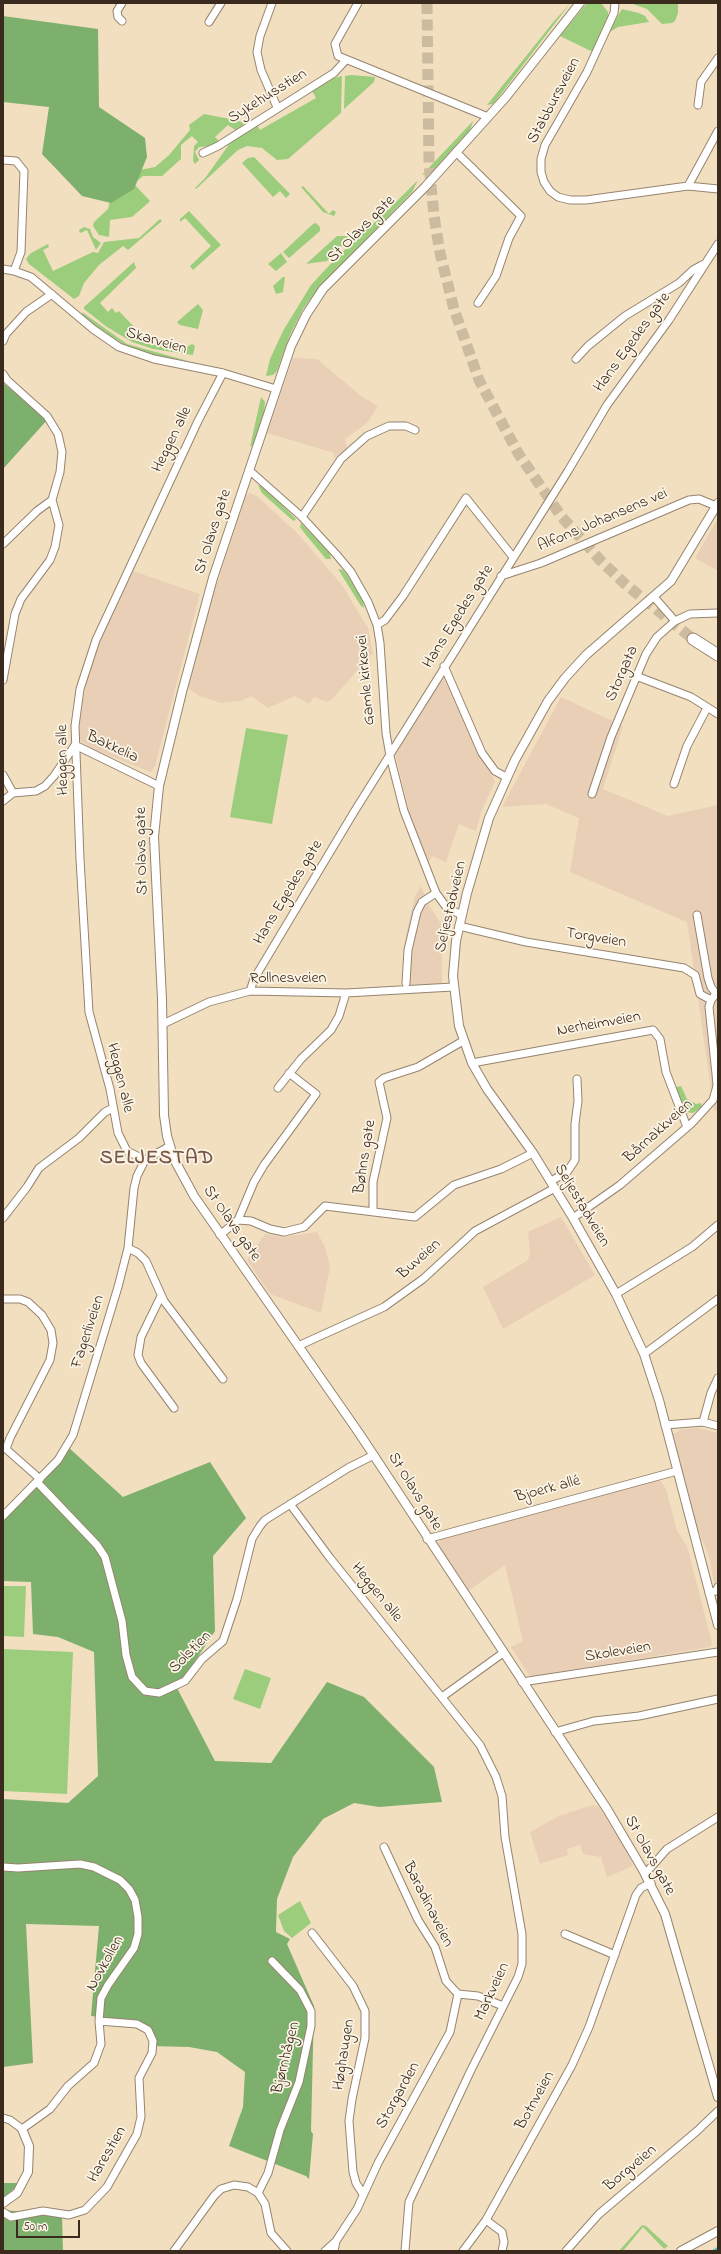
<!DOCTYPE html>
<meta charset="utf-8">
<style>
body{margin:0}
#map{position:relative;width:721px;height:2254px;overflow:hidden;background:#f1dfc0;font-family:"Indie Flower",sans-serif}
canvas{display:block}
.frame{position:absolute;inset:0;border:4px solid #3b2a1e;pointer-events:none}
.scale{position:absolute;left:16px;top:2220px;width:64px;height:18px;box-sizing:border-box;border:2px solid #3b2a1e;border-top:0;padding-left:5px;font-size:12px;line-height:14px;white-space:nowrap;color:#3b2a1e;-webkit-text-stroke:3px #fcf5e5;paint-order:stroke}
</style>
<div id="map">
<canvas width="721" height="2254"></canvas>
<div class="frame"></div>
<div class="scale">50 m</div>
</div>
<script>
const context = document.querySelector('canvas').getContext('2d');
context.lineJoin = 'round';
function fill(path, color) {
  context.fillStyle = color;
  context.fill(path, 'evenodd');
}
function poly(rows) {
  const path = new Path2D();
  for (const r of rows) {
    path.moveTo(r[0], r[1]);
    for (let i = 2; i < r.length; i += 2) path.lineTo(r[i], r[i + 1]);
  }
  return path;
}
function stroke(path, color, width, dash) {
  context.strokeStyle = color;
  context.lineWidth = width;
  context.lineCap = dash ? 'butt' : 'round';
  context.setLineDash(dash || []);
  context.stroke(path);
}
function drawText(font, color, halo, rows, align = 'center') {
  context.font = font + ' "Indie Flower",sans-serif';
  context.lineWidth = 3.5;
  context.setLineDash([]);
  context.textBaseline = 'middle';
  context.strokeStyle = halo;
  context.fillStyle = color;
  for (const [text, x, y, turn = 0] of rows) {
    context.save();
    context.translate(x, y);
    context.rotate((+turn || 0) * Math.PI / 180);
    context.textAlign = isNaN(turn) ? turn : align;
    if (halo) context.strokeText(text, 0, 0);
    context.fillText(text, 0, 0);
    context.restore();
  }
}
const built = poly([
 [293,358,317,359,361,396,378,406,368,422,345,439,347,448,335,458,334,453,267,433],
 [250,493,258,497,298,534,342,585,368,628,373,653,332,699,327,702,314,697,309,704,295,696,268,708,251,696,241,701,221,703,199,696,188,688,188,681,213,596,246,495],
 [717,520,718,521,718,571,695,558],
 [130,570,200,594,155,766,151,772,92,749,81,741,78,730,88,673,97,648],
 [444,679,495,782,482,810,476,831,459,824,446,862,432,856,428,863,410,814,395,753,438,684],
 [561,697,623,726,603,789,668,816,718,805,718,1111,714,1110,687,922,570,872,579,818,546,804,502,807],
 [421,886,430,907,441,924,442,984,402,986,407,930,415,896],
 [561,1217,595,1275,503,1329,483,1287,528,1260,530,1252,528,1232],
 [317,1232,325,1247,330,1267,321,1313,270,1294,247,1260,265,1234,283,1237],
 [698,1428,718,1433,718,1587,715,1588,709,1556,694,1520,672,1435,682,1429],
 [656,1480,661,1481,666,1489,677,1531,687,1546,712,1643,710,1647,534,1676,529,1675,511,1647,523,1641,505,1565,468,1591,437,1544,443,1537],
 [592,1805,599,1807,627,1851,633,1866,607,1877,601,1857,583,1854,580,1845,567,1849,568,1855,540,1864,530,1832,559,1816]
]);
const green = poly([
 [587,3,601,3,608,12,608,17,593,52,560,36],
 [630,3,678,3,678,13,675,21,672,23,662,24,647,9],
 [569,5,498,98,493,104,487,105,555,20],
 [622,9,639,13,645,16,649,22,618,27,608,33],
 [351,75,375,77,374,82,344,109,345,76],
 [342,76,341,113,288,159,277,160,262,148,247,146,238,150,196,189,195,188,206,177,230,143,257,125,260,130,316,98,312,91,331,79],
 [204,114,235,120,242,122,244,126,235,130,228,125,215,137,219,141,213,146,199,147,195,152,199,160,195,164,193,161,194,146,198,142,192,136,181,145,181,159,162,176,143,176,134,184,150,201,148,203,132,217,110,220,109,237,99,235,93,226,94,222,108,209,111,197,140,170,155,167,169,155,190,130,189,125],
 [473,121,470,131,433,172,422,175],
 [254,157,290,194,286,198,280,191,273,197,242,163,248,158],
 [418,180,412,192,318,289,303,309,290,335,277,371,273,375,266,376,270,359,283,331,311,285,338,256,385,213],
 [303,186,329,214,333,210,336,212,334,216,323,212,301,187],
 [189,211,221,245,193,270,190,266,211,246,185,218,180,222,180,219],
 [160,219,162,221,128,250,123,246,99,265,84,283,79,296,74,299,29,264,26,259,31,253,48,244,49,247,43,250,53,271,93,252,98,253,104,242,139,238],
 [316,223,320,227,320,231,289,258,283,252,313,224],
 [84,227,90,229,93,237,101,243,96,250,87,230,80,233,79,230],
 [337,236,352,236,327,261,306,264],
 [281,253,287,262,276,271,268,264],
 [134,262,136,268,100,303,108,312,112,308,116,313,119,311,150,344,180,351,192,344,195,346,193,355,153,349,132,342,107,327,84,309,84,307],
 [283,277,285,277,283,292,276,294,273,286],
 [198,304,203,310,198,329,180,325,177,322],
 [82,312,127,344,188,361,161,357,128,347,97,328,83,316],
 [261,397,265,402,264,414,254,444,250,447],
 [258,485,264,487,296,519,294,521,291,519,262,493],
 [301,523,330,553,331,559,326,559,306,535,300,527],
 [338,569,343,570,348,576,363,601,364,608,361,606],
 [246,728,288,735,272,824,230,817],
 [681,1086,687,1099,696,1104,701,1103,702,1107,693,1113,685,1112,682,1109,676,1087],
 [3,1586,26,1586,24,1637,3,1636],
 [3,1649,73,1652,67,1794,3,1791],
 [245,1669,271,1678,260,1709,233,1699],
 [300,1901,311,1923,292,1938,284,1931,278,1915],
 [642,2225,646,2226,668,2246,664,2249,643,2227,623,2251,619,2251]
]);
const forest = poly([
 [3,16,98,29,99,107,145,138,147,157,134,189,111,203,82,196,42,154,49,107,3,102],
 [3,383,48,419,3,469],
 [68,1447,123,1497,210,1462,246,1518,213,1556,215,1631,177,1688,215,1761,271,1763,327,1682,364,1697,434,1767,442,1802,379,1807,354,1803,323,1819,293,1857,277,1899,276,1932,290,1939,287,1944,314,2006,311,2131,313,2134,309,2179,306,2176,229,2146,243,2107,245,2072,217,2052,189,2047,150,2046,154,2034,136,2021,91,2016,99,1926,26,1924,33,2063,3,2067,3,1799,68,1803,98,1776,94,1652,58,1637,33,1634,31,1582,3,1581,3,1513],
 [3,2183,21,2183,3,2198],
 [3,2210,62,2215,63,2251,3,2251]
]);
const stream = poly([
 [713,2251,718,2248]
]);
const trunkTunnel = poly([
 [427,3,429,163,434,216,440,253,454,309,479,380,518,453,561,516,601,561,624,583,693,639]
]);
const minor = poly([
 [122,3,117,11,118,17,122,21],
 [272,3,260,36,257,52,261,70,277,107],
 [358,3,335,44,338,56,488,117],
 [615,3,614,13,587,72,545,145,541,159,541,172,544,182,550,191,558,197,570,200,586,200,688,186,718,189],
 [209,22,221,3],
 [698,105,701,82,718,58],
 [456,152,521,216,509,238,496,276,478,303],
 [203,153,218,146,334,73,345,61],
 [3,160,16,161,24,171,21,252,14,271],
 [688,186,718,131],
 [3,269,14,271,31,277,93,329,119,347,154,359,223,373,276,389],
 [3,341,6,334,26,312,52,294],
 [576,359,588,346,625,316,679,283,693,270,702,265],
 [3,374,7,380,47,416,58,434,62,452,60,472,52,500,59,525,55,547,50,560,21,599,15,614,3,680],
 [249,470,302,517,336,554,351,572,368,602,377,625,380,643,386,733,390,756,404,811,436,893,447,908,462,915],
 [302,517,341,459,367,436,389,426,406,426,415,430],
 [3,544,37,511,52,500],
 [501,576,541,563,689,500,699,499,716,506],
 [675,621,690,614,718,613],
 [377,625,385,620,403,596,466,498,513,557],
 [444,666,482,753,495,771,506,777],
 [636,676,691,697,718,714],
 [3,775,13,793],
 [674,784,687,746,707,708],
 [592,794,611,737,646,654,657,637,675,621,654,597],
 [3,801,13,793,36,791,45,786,54,776,75,745,159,786],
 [459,926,526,942,684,968,695,975,700,994,711,1000],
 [406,983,408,950,417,912,422,902,436,893],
 [250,991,254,979,354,812,568,471,607,405,669,320,718,244],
 [163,1024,209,1002,250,991,346,993,453,987],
 [472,1063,653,1030,660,1039,666,1072,687,1127],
 [278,1088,301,1059,331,1030,339,1016,346,993],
 [145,1160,127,1151,118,1133,110,1089,89,1012,80,859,75,726,80,689,96,640,198,421,223,373],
 [551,1181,567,1172,575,1160,575,1124,578,1101,577,1079],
 [373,1212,373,1182,387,1118,379,1082,384,1078,418,1067,463,1041],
 [3,1218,27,1187,39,1168,79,1138,105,1112,113,1108],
 [573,1218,620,1185,692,1123,713,1100,717,1086,716,1074,709,1007,711,1000,716,994,711,987,708,978,697,915],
 [238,1220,251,1221,270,1229,284,1232,304,1227,325,1206,415,1217,454,1185,501,1169,533,1153],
 [220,1235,238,1220,254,1182,264,1165,316,1094,289,1073],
 [128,1248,138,1253,146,1261,164,1301,223,1379],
 [616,1294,692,1247,718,1225],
 [161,1296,141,1337,138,1355,141,1363,174,1408],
 [3,1299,20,1299,28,1302,42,1315,51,1330,53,1343,50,1360,10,1438,6,1449,40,1479],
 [298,1346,384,1307,423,1279,475,1231,555,1188],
 [644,1354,718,1299],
 [703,1422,718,1426],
 [665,1425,703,1422,711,1393,718,1378],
 [37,1482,97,1545,105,1557,122,1621,126,1655,132,1677,145,1691,159,1693,185,1681,202,1659,223,1641,237,1599,252,1539,260,1526,265,1520,348,1468,374,1455],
 [290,1504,330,1558,480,1745,496,1777,502,1796,505,1837,522,1934,522,1964,518,1977,471,2070,409,2202,405,2251],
 [3,1516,58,1460,73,1435,118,1287,128,1248,134,1188,137,1176,145,1160,170,1146],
 [427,1539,677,1471],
 [709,1592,716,1591,718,1587],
 [522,1682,718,1652],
 [442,1697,503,1653],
 [555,1732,594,1721,639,1716,718,1699],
 [384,1847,418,1920,435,1947,446,1981,458,1994],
 [3,1867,18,1868,80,1864,94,1867,120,1880,129,1889,135,1900,138,1917,138,1934,134,1948,108,1985,101,1998,99,2021,101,2044,94,2063,68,2086,50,2109,22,2129,10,2120,3,2118],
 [645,1874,667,1849,718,1817],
 [312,1933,353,1986,365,2011,365,2038,352,2099,349,2121,353,2172,356,2183,363,2194],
 [565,1934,615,1955],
 [258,2193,268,2173,280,2130,299,2082,311,2026,311,2011,300,1990,272,1961],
 [3,2212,11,2217,43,2211,69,2215,85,2210,107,2187,137,2134,141,2117,139,2078,152,2053,153,2041,148,2030,137,2024,99,2021],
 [486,2220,502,2232,504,2242,502,2251],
 [174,2251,214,2196,221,2189,234,2185,248,2187,258,2193,265,2204,271,2233,287,2251],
 [325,2251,336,2241],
 [334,2251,336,2241,357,2209,378,2163,450,2032,458,1994,478,1996,503,2006],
 [463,2251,486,2220,572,2065,589,2027,636,1895,641,1888,651,1883],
 [566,2251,599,2214,697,2131,718,2111]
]);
const tertiary = poly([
 [580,3,506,97,425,187,323,289,306,315,291,346,213,578,182,692,159,786,154,837,162,999,164,1115,167,1136,174,1159,194,1196,359,1433,607,1809,643,1870,665,1914,718,2097],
 [718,503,671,581,586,655,565,678,548,701,515,760,489,818,467,893,456,941,453,976,459,1026,472,1063,487,1089,533,1153,573,1218,616,1294,644,1354,659,1400,718,1625],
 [3,2203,17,2193,28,2172,29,2146,22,2129],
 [681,2251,718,2231]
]);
const trunk = poly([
 [693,639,718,655]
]);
const streetNames = [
 ["Sykehusstien",268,97,-32],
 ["Stabbursveien",555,101,-62],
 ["St Olavs gate",362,230,-45],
 ["Skarveien",156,342,16],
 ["Hans Egedes gate",633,343,-54],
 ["Heggen alle",173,440,-64],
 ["Alfons Johansens vei",603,521,-23],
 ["St Olavs gate",214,532,-72],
 ["Hans Egedes gate",459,617,-58],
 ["Storgata",623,674,-66],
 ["Gamle kirkevei",367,680,-95],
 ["Bakkelia",112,748,25],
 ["Heggen alle",64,760,-91],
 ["St Olavs gate",143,851,-91],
 ["Hans Egedes gate",289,893,-59],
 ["Seljestadveien",452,907,-77],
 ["Torgveien",596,939,9],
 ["Rollnesveien",288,979],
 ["Nerheimveien",599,1025,-10],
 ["Heggen alle",119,1078,76],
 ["Bårnakkveien",659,1132,-42],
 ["Bøhns gate",366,1157,-81],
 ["Seljestadveien",581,1206,59],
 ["St Olavs gate",231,1224,55],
 ["Buveien",420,1260,-42],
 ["Fagerliveien",89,1332,-72],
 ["Bjoerk allé",548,1490,-15],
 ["St Olavs gate",414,1492,58],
 ["Heggen alle",376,1593,51],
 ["Solstien",191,1653,-45],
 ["Skoleveien",618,1653,-9],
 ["St Olavs gate",649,1856,61],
 ["Baradinaveien",427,1905,63],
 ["Novkollen",106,1964,-61],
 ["Markveien",493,1992,-65],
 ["Høghaugen",345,2055,-81],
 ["Bjørnhågen",287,2058,-76],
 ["Storgarden",399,2096,-61],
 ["Botnveien",536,2101,-61],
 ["Harestien",108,2155,-60],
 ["Borgveien",631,2169,-40]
];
const districtNames = [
 ["SELJESTAD",157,1160]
];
fill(built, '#e8cfb6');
fill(green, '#9ccd7c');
fill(forest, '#7db06c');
stroke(stream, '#53c1c7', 2.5);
stroke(trunkTunnel, '#cdbba0', 11, [11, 5.5]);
stroke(minor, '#96846f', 9);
stroke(tertiary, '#96846f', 10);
stroke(trunk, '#96846f', 13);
stroke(minor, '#fff', 7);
stroke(tertiary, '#fff', 8);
stroke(trunk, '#fff', 11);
drawText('16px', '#3b2a1e', '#fcf5e5', streetNames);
context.letterSpacing = '1px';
drawText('bold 20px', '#79584b', '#fcf5e5', districtNames);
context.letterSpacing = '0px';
</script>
